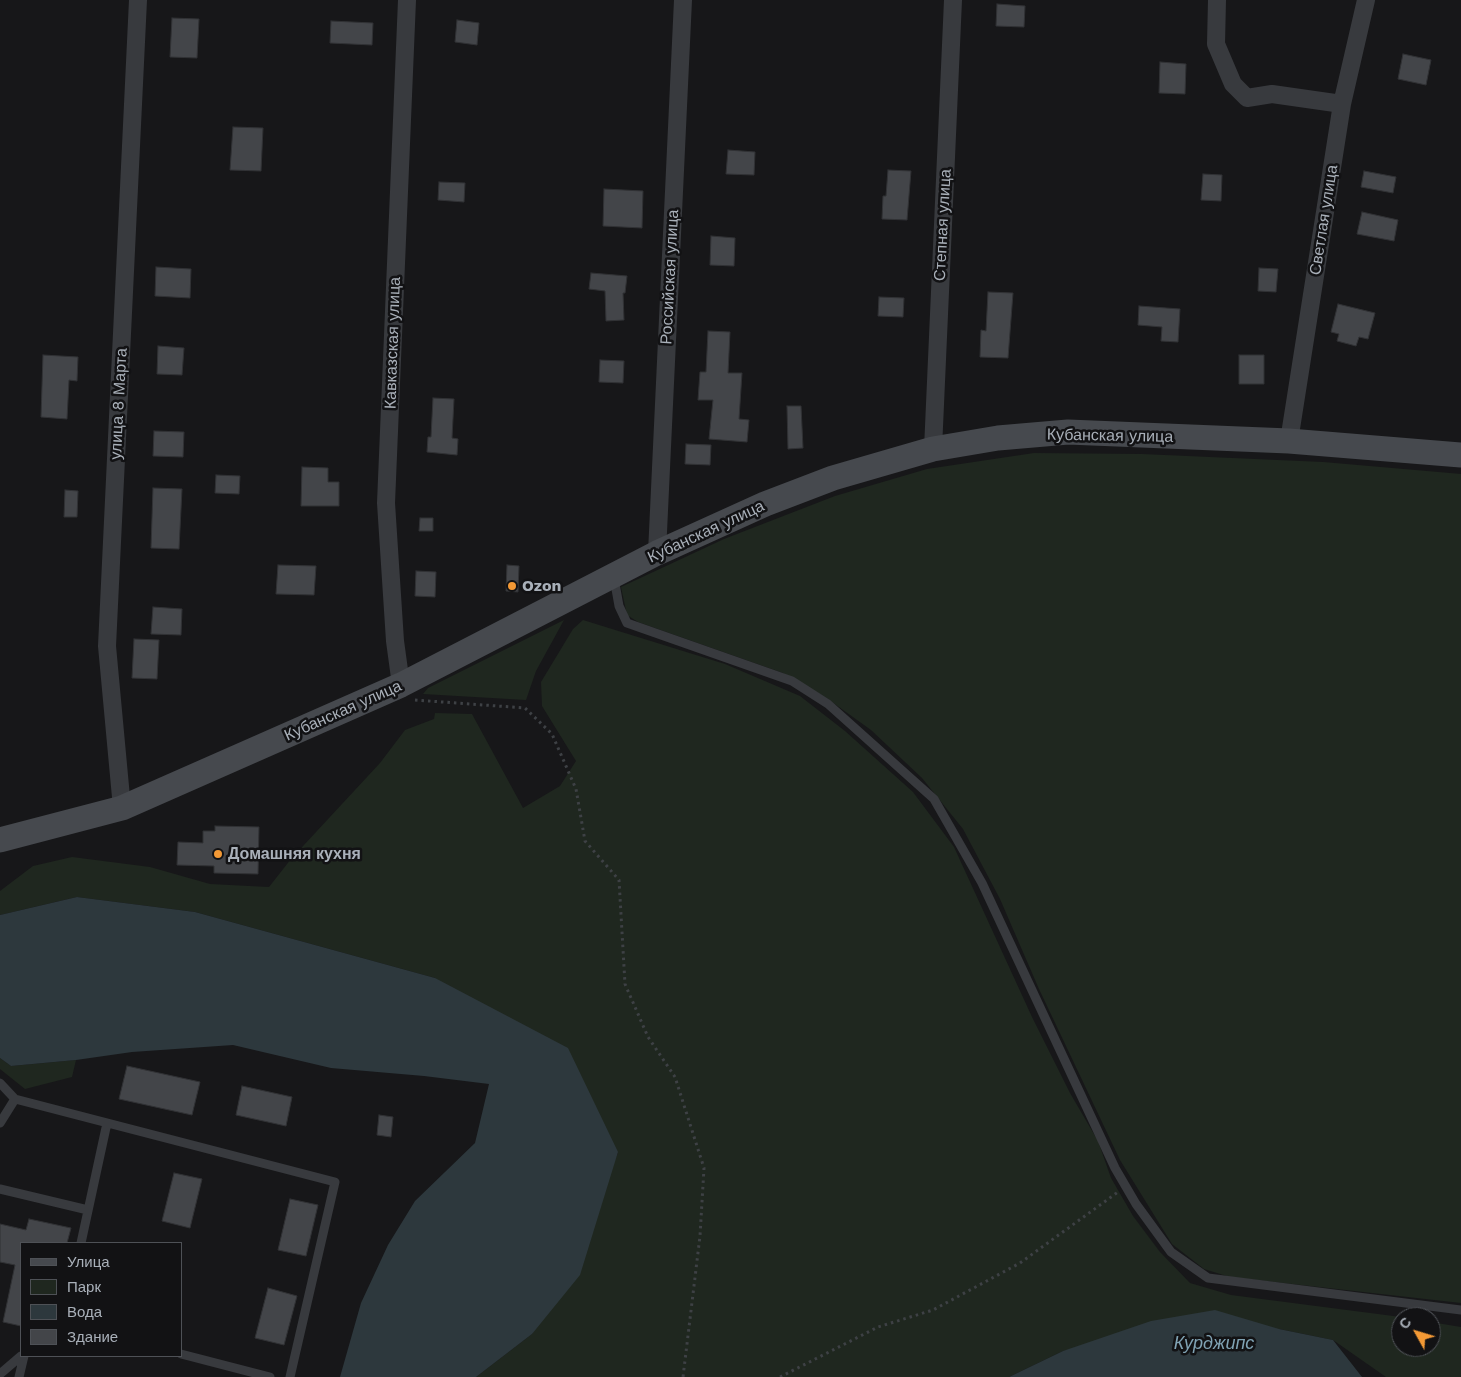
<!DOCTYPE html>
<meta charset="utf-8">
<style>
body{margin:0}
#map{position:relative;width:1461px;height:1377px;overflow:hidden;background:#171719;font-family:"Work Sans",sans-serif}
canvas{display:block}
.legend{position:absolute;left:20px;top:1242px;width:162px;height:115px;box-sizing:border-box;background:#121214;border:1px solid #4e5156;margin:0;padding:6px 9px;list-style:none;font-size:15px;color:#a9b0b9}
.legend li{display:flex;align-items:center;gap:10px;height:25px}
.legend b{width:25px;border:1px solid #4e5156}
.north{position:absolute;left:1391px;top:1307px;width:50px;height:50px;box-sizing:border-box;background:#121214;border:1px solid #4e5156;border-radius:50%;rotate:309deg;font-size:14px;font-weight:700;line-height:20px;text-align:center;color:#a9b0b9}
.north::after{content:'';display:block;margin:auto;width:18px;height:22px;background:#f39935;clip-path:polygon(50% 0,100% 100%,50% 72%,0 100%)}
</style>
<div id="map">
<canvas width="1461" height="1377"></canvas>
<ul class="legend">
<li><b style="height:6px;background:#46494e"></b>Улица</li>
<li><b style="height:14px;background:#1f271f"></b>Парк</li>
<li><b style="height:14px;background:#2d383d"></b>Вода</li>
<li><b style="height:14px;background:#434549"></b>Здание</li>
</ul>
<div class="north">С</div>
</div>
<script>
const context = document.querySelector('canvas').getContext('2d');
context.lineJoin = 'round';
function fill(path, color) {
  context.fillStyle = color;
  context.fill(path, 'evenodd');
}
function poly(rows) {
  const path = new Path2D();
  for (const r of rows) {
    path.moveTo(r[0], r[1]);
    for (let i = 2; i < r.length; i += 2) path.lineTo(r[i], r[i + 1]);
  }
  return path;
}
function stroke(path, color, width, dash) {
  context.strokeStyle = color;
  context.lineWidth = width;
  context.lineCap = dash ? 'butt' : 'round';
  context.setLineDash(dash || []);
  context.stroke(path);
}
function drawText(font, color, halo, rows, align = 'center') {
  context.font = font + ' "Work Sans",sans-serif';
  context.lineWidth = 5;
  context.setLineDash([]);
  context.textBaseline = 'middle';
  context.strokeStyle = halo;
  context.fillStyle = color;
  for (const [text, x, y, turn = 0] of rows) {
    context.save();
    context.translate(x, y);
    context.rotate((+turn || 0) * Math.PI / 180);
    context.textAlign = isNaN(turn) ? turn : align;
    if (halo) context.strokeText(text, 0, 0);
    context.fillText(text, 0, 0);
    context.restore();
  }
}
const green = poly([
 [1034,453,1142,454,1323,462,1461,474,1461,1303,1230,1277,1204,1269,1172,1244,1120,1160,1039,989,1000,899,963,829,922,778,871,730,825,697,783,673,638,622,627,615,621,587,724,539,835,496,927,469],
 [564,620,536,671,526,700,423,694,428,688],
 [583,620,725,664,800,696,845,731,913,792,954,847,1032,1017,1070,1093,1098,1141,1111,1178,1133,1216,1160,1252,1190,1283,1231,1295,1401,1317,1401,1347,1431,1347,1431,1322,1461,1327,1461,1377,1386,1377,1333,1340,1279,1329,1063,1351,1009,1377,476,1377,532,1334,618,1153,435,978,195,912,77,897,0,915,0,891,33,866,72,857,150,867,210,884,269,887,291,859,380,763,405,730,434,719,435,713,472,714,523,808,560,786,576,761,542,706,541,682,573,629],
 [0,1058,11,1066,76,1060,72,1077,25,1089,0,1069]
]);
const water = poly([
 [77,897,195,912,435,978,568,1048,618,1152,580,1275,532,1334,476,1377,340,1377,361,1303,388,1245,415,1201,475,1143,489,1084,424,1076,331,1068,233,1045,132,1052,76,1060,11,1066,0,1058,0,915],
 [1215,1310,1279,1329,1333,1340,1362,1377,1009,1377,1063,1351,1151,1321]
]);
const building = poly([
 [997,4,1025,6,1024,27,996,26,997,4],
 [172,18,199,19,197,58,170,57,172,18],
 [457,20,479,23,477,45,455,42,457,20],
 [331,21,373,23,372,45,330,43,331,21],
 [1403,54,1431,60,1426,85,1398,79,1403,54],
 [1160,62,1186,64,1185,94,1159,93,1160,62],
 [233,127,263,128,261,171,230,170,233,127],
 [728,150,755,152,754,175,726,174,728,150],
 [888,170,911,171,907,220,882,219,883,196,886,196,888,170],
 [1364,171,1396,177,1393,193,1361,187,1364,171],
 [1203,174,1222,175,1221,201,1201,200,1203,174],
 [439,182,465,183,464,202,438,200,439,182],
 [604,189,643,191,642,228,603,226,604,189],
 [1362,212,1398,220,1394,241,1357,234,1362,212],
 [711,236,735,238,734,266,710,265,711,236],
 [156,267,191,269,190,298,155,296,156,267],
 [1259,268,1278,269,1276,292,1258,291,1259,268],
 [591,273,627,276,625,293,623,293,624,320,606,321,605,291,589,289,591,273],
 [988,292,1013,293,1008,358,980,357,981,330,986,331,988,292],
 [879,297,904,298,903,317,878,316,879,297],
 [1338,304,1375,313,1368,339,1359,337,1356,346,1337,341,1339,334,1331,332,1338,304],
 [1139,306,1180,309,1178,342,1161,341,1162,327,1138,325,1139,306],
 [708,331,730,332,728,373,742,373,739,419,749,420,747,442,709,439,713,400,698,400,700,372,706,372,708,331],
 [158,346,184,348,182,375,157,374,158,346],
 [43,355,78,357,77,381,69,380,67,419,41,417,43,355],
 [1239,355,1264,355,1264,384,1239,384,1239,355],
 [600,360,624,361,623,383,599,382,600,360],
 [433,398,454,399,452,438,458,439,457,455,427,452,428,437,431,437,433,398],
 [787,406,801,406,803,448,788,449,787,406],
 [154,431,184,432,183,457,153,456,154,431],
 [686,444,711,445,710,465,685,464,686,444],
 [302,467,328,468,328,482,339,482,339,506,301,506,302,467],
 [216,475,240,476,239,494,215,493,216,475],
 [153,488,182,489,179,549,151,548,153,488],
 [65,490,78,491,77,517,64,517,65,490],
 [420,518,433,518,433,531,419,531,420,518],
 [278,565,316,566,314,595,276,594,278,565],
 [507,565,519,566,518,592,506,591,507,565],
 [416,571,436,572,435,597,415,596,416,571],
 [153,607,182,609,181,635,151,634,153,607],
 [134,639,159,640,157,679,132,678,134,639],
 [215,826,259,827,258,874,214,873,214,866,177,865,178,842,203,843,203,831,215,831,215,826],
 [127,1066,200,1082,192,1115,119,1099,127,1066],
 [242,1086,292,1097,286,1126,236,1115,242,1086],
 [379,1115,393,1117,391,1137,377,1135,379,1115],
 [174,1173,202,1179,190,1228,162,1221,174,1173],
 [290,1199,318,1205,306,1256,278,1250,290,1199],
 [29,1219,71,1228,67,1243,21,1243,21,1326,3,1322,15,1265,0,1262,0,1224,26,1230,29,1219],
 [268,1288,297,1296,284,1345,255,1338,268,1288]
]);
const path = poly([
 [415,700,525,708,552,734,576,789,585,841,619,880,625,984,648,1037,675,1077,704,1168,700,1236,683,1377],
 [780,1377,878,1327,933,1310,1020,1263,1118,1192]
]);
const lane = poly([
 [614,578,619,606,627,623,792,681,828,704,934,799,982,883,1115,1168,1136,1204,1171,1252,1208,1278,1461,1310],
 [0,1083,15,1099,335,1182,290,1377],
 [0,1123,15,1099],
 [0,1189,88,1210],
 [81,1243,107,1123],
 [181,1354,270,1377],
 [0,1374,21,1356],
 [19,1377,24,1356]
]);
const street = poly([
 [1217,0,1216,44,1233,84,1247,98,1272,94,1342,104],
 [1289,441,1342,104,1366,0],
 [933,449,953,0],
 [657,553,683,0],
 [401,685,395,641,386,503,407,0],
 [122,808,107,646,138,0]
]);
const secondary = poly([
 [0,840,122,808,401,685,657,553,765,504,833,478,933,449,998,438,1068,432,1289,441,1461,455]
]);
const markers = [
 [512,586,5,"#f39935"],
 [218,854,5,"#f39935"]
];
const streetNames = [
 ["Светлая улица",1324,220,-81],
 ["Степная улица",943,225,-87],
 ["Российская улица",670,277,-87],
 ["Кавказская улица",393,343,-88],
 ["улица 8 Марта",119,404,-87],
 ["Кубанская улица",1110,436,1],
 ["Кубанская улица",706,532,-25],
 ["Кубанская улица",343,711,-24]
];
const poiNames = [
 ["Ozon",522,586],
 ["Домашняя кухня",228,854]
];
const waterNames = [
 ["Курджипс",1214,1344]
];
fill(green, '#1f271f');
fill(water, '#2d383d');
fill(building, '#434549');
stroke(building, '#313235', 1);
stroke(path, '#3e4145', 3, [2.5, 4]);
stroke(lane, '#383a3e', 9);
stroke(street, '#383a3e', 18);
stroke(secondary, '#46494e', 25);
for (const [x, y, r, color] of markers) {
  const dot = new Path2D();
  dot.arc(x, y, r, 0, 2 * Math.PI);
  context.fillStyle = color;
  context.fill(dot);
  stroke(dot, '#121214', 2);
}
drawText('16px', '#a9b0b9', '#121214', streetNames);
drawText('bold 16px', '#a9b0b9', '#121214', poiNames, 'left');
drawText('italic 18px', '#80a3b4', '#121214', waterNames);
</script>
